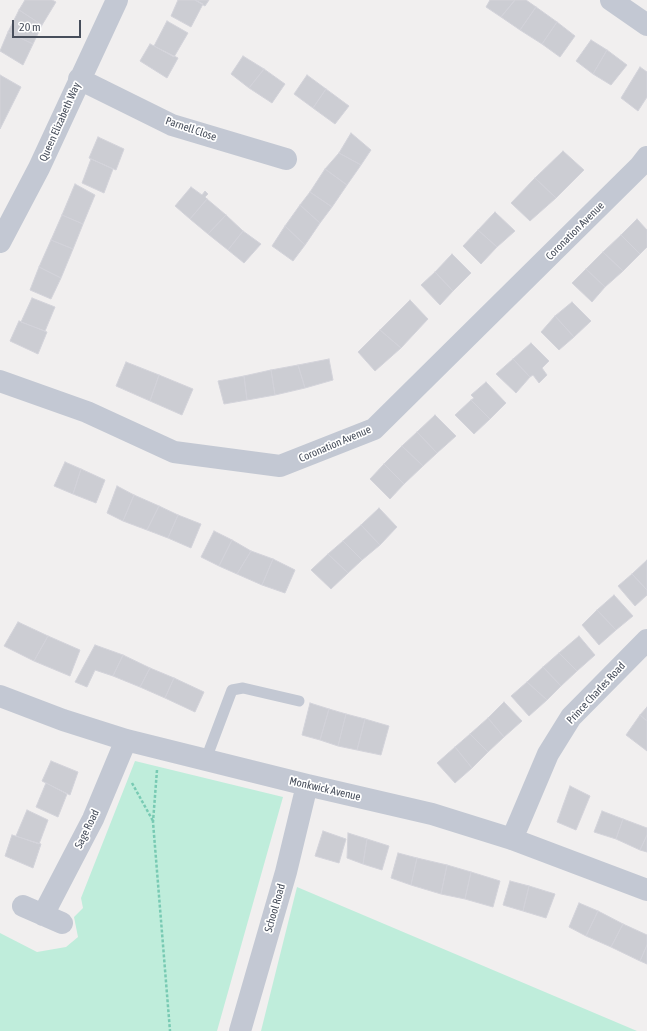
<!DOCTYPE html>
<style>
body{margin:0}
#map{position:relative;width:647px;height:1031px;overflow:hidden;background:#f1efef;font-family:"Asap Condensed",sans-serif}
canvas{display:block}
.scale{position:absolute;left:12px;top:20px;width:69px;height:18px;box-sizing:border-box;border:2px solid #474e5b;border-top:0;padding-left:5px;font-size:12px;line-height:14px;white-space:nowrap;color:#474e5b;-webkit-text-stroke:3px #fff;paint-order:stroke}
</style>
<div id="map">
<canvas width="647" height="1031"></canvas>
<div class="scale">20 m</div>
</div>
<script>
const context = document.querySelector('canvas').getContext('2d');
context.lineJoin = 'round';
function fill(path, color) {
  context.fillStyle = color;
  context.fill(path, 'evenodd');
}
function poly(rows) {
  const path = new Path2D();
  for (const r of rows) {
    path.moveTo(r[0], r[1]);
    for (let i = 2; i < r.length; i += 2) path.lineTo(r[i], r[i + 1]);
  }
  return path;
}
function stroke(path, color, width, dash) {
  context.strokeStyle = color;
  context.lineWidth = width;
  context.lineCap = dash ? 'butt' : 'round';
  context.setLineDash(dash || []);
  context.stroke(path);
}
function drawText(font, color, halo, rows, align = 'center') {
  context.font = font + ' "Asap Condensed",sans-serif';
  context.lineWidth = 3.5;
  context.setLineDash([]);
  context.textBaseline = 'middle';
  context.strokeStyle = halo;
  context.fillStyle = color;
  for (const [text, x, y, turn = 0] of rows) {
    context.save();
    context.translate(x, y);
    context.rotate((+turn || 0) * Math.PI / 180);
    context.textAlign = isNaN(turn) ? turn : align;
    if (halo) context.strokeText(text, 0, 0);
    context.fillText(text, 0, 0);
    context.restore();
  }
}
const green = poly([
 [135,761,283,797,217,1031,0,1031,0,933,37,952,66,947,78,937,74,917,83,908,81,898],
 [297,887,637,1031,261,1031]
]);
const building = poly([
 [25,0,52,0,56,2,42,25,19,10,25,0],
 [178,0,195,0,203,4,191,27,171,16,178,0],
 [195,0,209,0,205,6,195,0],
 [490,0,515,0,501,17,486,7,490,0],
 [515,0,526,0,536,7,520,30,501,17,515,0],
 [536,7,557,22,542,44,520,30,536,7],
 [19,10,42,25,33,44,8,32,19,10],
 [167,21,188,33,174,57,154,46,167,21],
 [557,22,575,36,560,57,542,44,557,22],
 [8,32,33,44,23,65,0,51,8,32],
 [591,40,607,50,593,74,576,61,591,40],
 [150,44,178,58,167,78,140,61,150,44],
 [607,50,627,65,611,85,593,74,607,50],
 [243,56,264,69,249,88,231,74,243,56],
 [640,67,647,72,647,97,638,111,621,98,640,67],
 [264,69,285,84,272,103,249,88,264,69],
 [0,75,21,87,0,129,0,75],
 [307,75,326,89,313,108,294,94,307,75],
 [326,89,349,106,335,124,313,108,326,89],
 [351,133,371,150,361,165,339,153,351,133],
 [98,137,124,149,116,170,89,158,98,137],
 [563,151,584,170,556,198,535,178,563,151],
 [339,153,361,165,347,185,325,169,339,153],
 [91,159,113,169,104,193,82,183,91,159],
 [325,169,347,185,332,207,310,192,325,169],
 [535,178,556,198,530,221,511,203,535,178],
 [75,184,95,195,83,224,62,215,75,184],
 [191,187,202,195,205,191,208,194,205,197,207,199,190,219,175,206,191,187],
 [310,192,332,207,320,223,300,205,310,192],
 [207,199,226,215,208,234,190,219,207,199],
 [300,205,320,223,305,245,285,226,300,205],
 [495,212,515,231,497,247,478,230,495,212],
 [62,215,83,224,73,249,51,240,62,215],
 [226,215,243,231,228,250,208,234,226,215],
 [637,219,647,230,647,247,640,254,621,235,637,219],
 [285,226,305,245,293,261,272,246,285,226],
 [478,230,497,247,481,264,463,246,478,230],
 [243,231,261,244,244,263,228,250,243,231],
 [621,235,640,254,623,271,603,252,621,235],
 [51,240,73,249,61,278,39,267,51,240],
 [603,252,623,271,605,287,586,269,603,252],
 [452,254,471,273,453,291,435,272,452,254],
 [39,267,61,278,51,299,30,290,39,267],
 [586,269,605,287,592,302,572,283,586,269],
 [435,272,453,291,440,305,421,285,435,272],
 [32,298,55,307,45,331,21,322,32,298],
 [410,300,428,319,401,348,380,330,410,300],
 [572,302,591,321,574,337,555,316,572,302],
 [555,316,574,337,559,350,541,332,555,316],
 [19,321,47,332,38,354,10,341,19,321],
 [380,330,401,348,375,371,358,352,380,330],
 [531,343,549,361,542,368,547,375,539,383,533,375,530,377,513,359,531,343],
 [329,359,333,380,305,388,298,365,329,359],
 [513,359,530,377,516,393,496,374,513,359],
 [126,362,159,375,150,401,116,386,126,362],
 [298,365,305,388,275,395,271,370,298,365],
 [271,370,275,395,247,400,244,376,271,370],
 [159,375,193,389,182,415,150,401,159,375],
 [244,376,247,400,224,404,218,381,244,376],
 [486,382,506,403,490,419,471,400,474,398,471,395,486,382],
 [471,400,490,419,474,434,455,415,471,400],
 [435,415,456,436,437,453,417,432,435,415],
 [417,432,437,453,423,466,402,446,417,432],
 [402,446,423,466,404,484,384,464,402,446],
 [65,462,81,469,73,494,54,486,65,462],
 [384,464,404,484,390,499,370,479,384,464],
 [81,469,105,480,96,503,73,494,81,469],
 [117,486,134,495,123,521,107,513,117,486],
 [134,495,159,506,147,530,123,521,134,495],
 [159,506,178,515,168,538,147,530,159,506],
 [379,508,397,527,380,545,361,525,379,508],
 [178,515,201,524,191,548,168,538,178,515],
 [361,525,380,545,362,560,343,541,361,525],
 [214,531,232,540,219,566,201,557,214,531],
 [232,540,251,551,237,574,219,566,232,540],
 [343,541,362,560,348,573,328,554,343,541],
 [251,551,273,559,262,585,237,574,251,551],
 [328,554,348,573,331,589,311,570,328,554],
 [273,559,295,570,285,593,262,585,273,559],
 [647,560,647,590,632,574,647,560],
 [632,574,647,590,647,595,635,606,618,586,632,574],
 [614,595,633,616,616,630,597,610,614,595],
 [597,610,616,630,599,645,582,625,597,610],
 [18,622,48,636,34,661,4,646,18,622],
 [48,636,80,650,70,676,34,661,48,636],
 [579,636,595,655,577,671,559,653,579,636],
 [95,645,123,655,113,676,95,670,87,687,75,682,95,645],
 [559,653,577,671,561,686,543,667,559,653],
 [123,655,150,668,140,687,113,676,123,655],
 [543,667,561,686,547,700,527,682,543,667],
 [150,668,174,678,165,698,140,687,150,668],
 [174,678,204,692,195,712,165,698,174,678],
 [527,682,547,700,529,716,511,696,527,682],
 [504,702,522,721,504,737,488,718,504,702],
 [310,703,329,709,320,740,302,735,310,703],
 [647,707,647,721,640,715,647,707],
 [329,709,346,714,338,746,320,740,329,709],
 [346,714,365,719,357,750,338,746,346,714],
 [640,715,647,721,647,751,626,735,640,715],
 [488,718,504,737,488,752,470,734,488,718],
 [365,719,389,726,381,755,357,750,365,719],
 [470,734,488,752,472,768,455,747,470,734],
 [455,747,472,768,455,783,437,763,455,747],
 [51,761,78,772,70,795,42,781,51,761],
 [46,783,67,794,58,817,36,807,46,783],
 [570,786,590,796,576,830,557,822,570,786],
 [27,810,48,820,39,844,16,836,27,810],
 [602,811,623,819,616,839,594,832,602,811],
 [623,819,647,828,647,835,640,850,616,839,623,819],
 [323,831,346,839,339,863,315,856,323,831],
 [348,833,367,839,363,864,347,858,348,833],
 [12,835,41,844,33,868,5,856,12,835],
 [647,835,647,852,640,850,647,835],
 [367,839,389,846,382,870,363,864,367,839],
 [398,853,417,858,411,885,391,878,398,853],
 [417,858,447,865,441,894,411,885,417,858],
 [447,865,471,872,465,899,441,894,447,865],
 [471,872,500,881,493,907,465,899,471,872],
 [510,881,529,886,523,911,503,905,510,881],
 [529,886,555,894,546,918,523,911,529,886],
 [579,903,598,911,586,936,569,927,579,903],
 [598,911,623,924,611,947,586,936,598,911],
 [623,924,647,935,647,945,640,961,611,947,623,924],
 [647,945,647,964,640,961,647,945]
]);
const path = poly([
 [157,770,153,822,170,1031],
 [132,783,153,821]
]);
const lane = poly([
 [206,759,232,690,243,688,299,701]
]);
const street = poly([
 [611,0,647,25],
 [79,79,172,125,286,159],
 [0,242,39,168,117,0],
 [0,381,87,412,174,452,280,466,374,429,640,166,647,157],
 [0,696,63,720,126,740,307,785,432,814,512,839,647,890],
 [512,839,548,754,571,717,647,640],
 [23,906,62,923],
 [43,915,93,819,126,740],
 [240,1031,286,872,307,785]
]);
const streetNames = [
 ["Queen Elizabeth Way",60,122,-66],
 ["Parnell Close",191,129,19],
 ["Coronation Avenue",575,231,-45],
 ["Coronation Avenue",335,444,-23],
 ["Prince Charles Road",596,693,-47],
 ["Monkwick Avenue",325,789,13],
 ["Sage Road",87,829,-64],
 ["School Road",275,908,-74]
];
fill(green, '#bfeddb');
fill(building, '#cccdd3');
stroke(building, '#d3d3da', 1);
stroke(path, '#78cab3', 2.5, [3, 2]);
stroke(lane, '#c3c8d3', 11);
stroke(street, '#c3c8d3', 22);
drawText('11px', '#474e5b', '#fff', streetNames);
</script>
